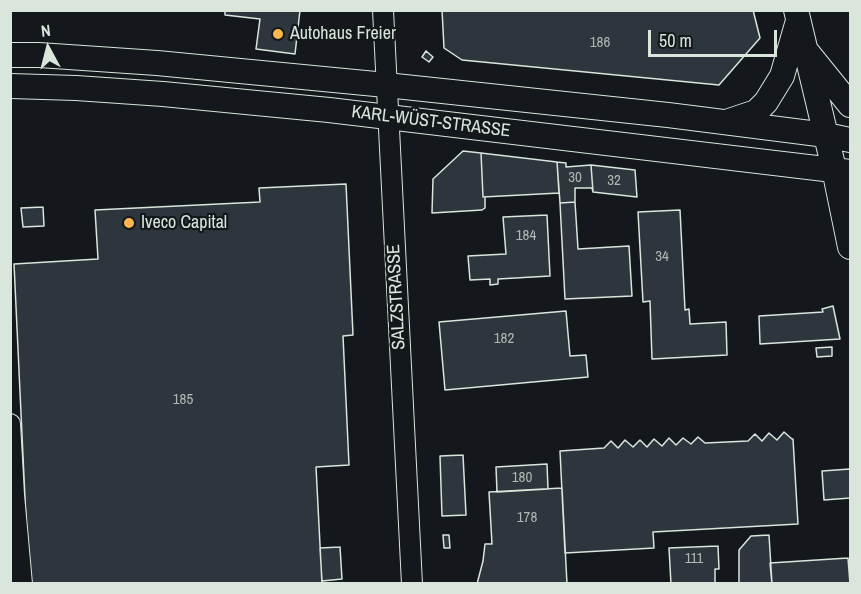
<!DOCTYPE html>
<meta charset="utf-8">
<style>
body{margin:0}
#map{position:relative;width:861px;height:594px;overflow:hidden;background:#14181c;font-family:"Archivo Narrow",sans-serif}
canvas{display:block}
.frame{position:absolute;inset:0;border:12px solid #d8e6dc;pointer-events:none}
.north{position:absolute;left:18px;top:18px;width:60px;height:60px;-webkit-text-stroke:4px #14181c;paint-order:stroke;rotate:353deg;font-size:16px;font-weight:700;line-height:24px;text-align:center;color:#d8e6dc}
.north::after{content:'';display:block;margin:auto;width:21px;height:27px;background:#d8e6dc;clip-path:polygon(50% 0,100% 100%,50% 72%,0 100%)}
.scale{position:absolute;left:648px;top:30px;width:129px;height:27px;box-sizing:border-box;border:3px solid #d8e6dc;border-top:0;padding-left:8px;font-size:18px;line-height:21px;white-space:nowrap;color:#d8e6dc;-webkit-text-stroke:4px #14181c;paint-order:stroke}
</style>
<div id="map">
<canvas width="861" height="594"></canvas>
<div class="frame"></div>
<div class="north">N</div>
<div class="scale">50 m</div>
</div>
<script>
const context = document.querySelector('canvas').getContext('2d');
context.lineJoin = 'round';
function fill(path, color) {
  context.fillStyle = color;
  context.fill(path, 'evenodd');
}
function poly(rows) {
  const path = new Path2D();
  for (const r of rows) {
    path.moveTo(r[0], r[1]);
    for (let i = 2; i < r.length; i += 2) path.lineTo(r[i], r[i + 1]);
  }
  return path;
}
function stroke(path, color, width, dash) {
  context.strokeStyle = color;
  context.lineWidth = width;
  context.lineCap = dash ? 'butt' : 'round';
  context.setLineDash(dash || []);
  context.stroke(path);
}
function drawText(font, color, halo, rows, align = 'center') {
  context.font = font + ' "Archivo Narrow",sans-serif';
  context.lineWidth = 4.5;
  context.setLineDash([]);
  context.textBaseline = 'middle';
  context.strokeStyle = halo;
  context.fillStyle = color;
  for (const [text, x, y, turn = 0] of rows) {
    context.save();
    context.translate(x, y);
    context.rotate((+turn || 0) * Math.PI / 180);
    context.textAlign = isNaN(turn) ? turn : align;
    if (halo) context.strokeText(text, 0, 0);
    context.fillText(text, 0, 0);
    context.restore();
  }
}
const building = poly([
 [225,10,300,10,295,54,256,49,260,19,225,15,225,10],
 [442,10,753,10,760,38,719,85,462,60,444,48,442,10],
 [426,51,433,57,429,62,422,57,426,51],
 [463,151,481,153,483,197,485,197,485,208,482,210,432,213,433,179,463,151],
 [481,153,557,162,559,193,483,197,481,153],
 [557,162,566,163,566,167,591,165,593,192,592,188,575,188,575,202,560,203,557,162],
 [591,165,635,170,637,197,593,192,591,165],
 [346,184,353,335,343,336,349,465,316,467,322,584,29,584,14,264,98,259,95,210,260,202,259,188,346,184],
 [575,202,578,249,629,246,632,296,565,299,560,203,575,202],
 [43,207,44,226,23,227,21,208,43,207],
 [680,210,685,310,689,309,690,324,726,322,727,355,652,359,650,301,643,302,638,212,680,210],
 [547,215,550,276,498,279,498,284,490,285,490,279,470,280,468,256,506,254,503,217,547,215],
 [833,306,840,339,760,344,759,316,823,312,822,309,833,306],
 [566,311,570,356,586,355,588,377,445,390,439,322,566,311],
 [832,347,832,356,817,357,816,348,832,347],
 [784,432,792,439,793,439,798,524,653,532,654,548,565,553,560,451,604,448,611,441,618,448,625,440,633,447,640,440,647,447,654,439,662,446,669,438,676,445,683,438,691,444,698,437,705,443,748,441,755,434,762,441,769,433,777,440,784,432],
 [463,455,466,515,442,516,440,456,463,455],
 [547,464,548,489,497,492,496,467,547,464],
 [850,469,850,498,824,500,822,471,850,469],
 [562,488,567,584,477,584,483,561,485,544,492,544,489,492,562,488],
 [443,535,449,535,450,548,444,548,443,535],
 [769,535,772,584,739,584,739,550,751,536,769,535],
 [718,546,719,569,715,569,715,584,671,584,669,548,718,546],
 [340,547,342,579,322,581,320,548,340,547],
 [848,558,850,584,772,584,770,563,848,558]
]);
const minor = poly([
 [383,10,412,584],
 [10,424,14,495,22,584]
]);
const major = poly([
 [796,10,834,169,850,247],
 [808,53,850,105],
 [10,55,39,55,157,63,386,85,668,115,826,135,850,140],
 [10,86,76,88,163,94,329,110,850,172],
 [729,121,756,112,766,102,782,76,797,24]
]);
const markers = [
 [278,34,6,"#ffb74d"],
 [129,223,6,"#ffb74d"]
];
const numberNames = [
 ["186",600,43],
 ["30",575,178],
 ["32",614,181],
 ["184",526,236],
 ["34",662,257],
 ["182",504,339],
 ["185",183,400],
 ["180",522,478],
 ["178",527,518],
 ["111",694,559]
];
const poiNames = [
 ["Autohaus Freier",290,34],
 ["Iveco Capital",141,223]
];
const streetNames = [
 ["KARL-WÜST-STRASSE",431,122,7],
 ["SALZSTRASSE",397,297,-93]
];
fill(building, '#2c363c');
stroke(building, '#d8e6dc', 1.5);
stroke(minor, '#d8e6dc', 22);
stroke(major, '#d8e6dc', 26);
stroke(minor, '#14181c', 20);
stroke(major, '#14181c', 24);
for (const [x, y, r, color] of markers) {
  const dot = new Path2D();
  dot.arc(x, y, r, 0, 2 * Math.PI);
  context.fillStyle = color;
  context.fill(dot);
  stroke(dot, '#14181c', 2);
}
drawText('15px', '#adbab4', null, numberNames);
drawText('18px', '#d8e6dc', '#14181c', poiNames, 'left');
drawText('18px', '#d8e6dc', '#14181c', streetNames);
</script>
